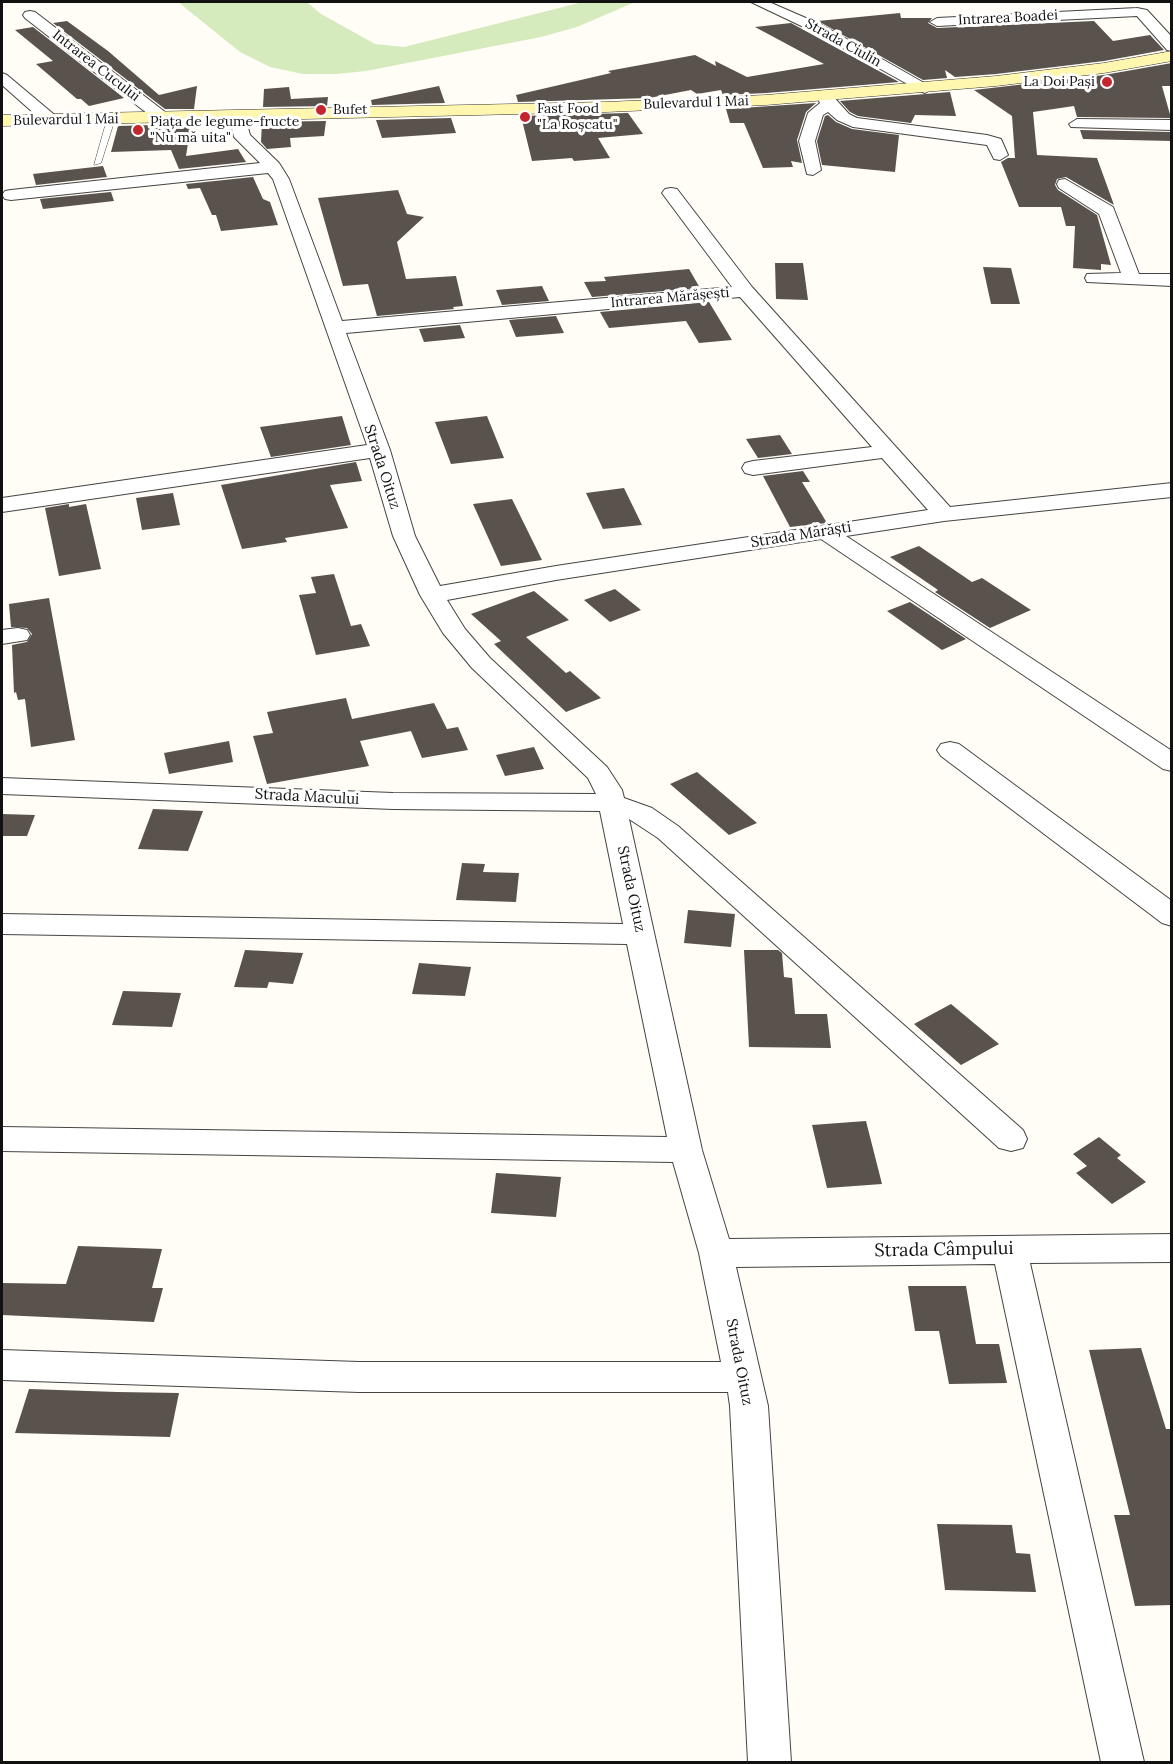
<!DOCTYPE html>
<meta charset="utf-8">
<style>
body{margin:0}
#map{position:relative;width:1173px;height:1764px;overflow:hidden;background:#fffdf5;font-family:Lora,serif}
canvas{display:block}
.frame{position:absolute;inset:0;border:3px solid #111;pointer-events:none}
</style>
<div id="map">
<canvas width="1173" height="1764"></canvas>
<div class="frame"></div>
</div>
<script>
const context = document.querySelector('canvas').getContext('2d');
context.lineJoin = 'round';
function fill(path, color) {
  context.fillStyle = color;
  context.fill(path, 'evenodd');
}
function poly(rows) {
  const path = new Path2D();
  for (const r of rows) {
    path.moveTo(r[0], r[1]);
    for (let i = 2; i < r.length; i += 2) path.lineTo(r[i], r[i + 1]);
  }
  return path;
}
function stroke(path, color, width, dash) {
  context.strokeStyle = color;
  context.lineWidth = width;
  context.lineCap = dash ? 'butt' : 'round';
  context.setLineDash(dash || []);
  context.stroke(path);
}
function drawText(font, color, halo, rows, align = 'center') {
  context.font = font + ' Lora,serif';
  context.lineWidth = 6;
  context.setLineDash([]);
  context.textBaseline = 'middle';
  context.strokeStyle = halo;
  context.fillStyle = color;
  for (const [text, x, y, turn = 0] of rows) {
    context.save();
    context.translate(x, y);
    context.rotate((+turn || 0) * Math.PI / 180);
    context.textAlign = isNaN(turn) ? turn : align;
    if (halo) context.strokeText(text, 0, 0);
    context.fillText(text, 0, 0);
    context.restore();
  }
}
const green = poly([
 [178,2,307,2,321,14,375,44,404,47,583,2,635,2,577,27,541,37,366,71,337,74,303,74,270,67,240,52]
]);
const building = poly([
 [900,13,901,18,932,18,928,23,937,28,1094,21,1113,41,1150,35,1164,50,1104,61,996,74,955,77,945,70,947,78,923,80,818,21],
 [67,21,108,51,159,95,197,86,194,109,165,109,53,23],
 [791,23,899,82,766,93,723,95,721,90,697,94,691,90,649,98,518,102,516,95,611,73,608,71,695,55,716,66,715,61,747,77,824,64,755,27],
 [33,27,124,98,89,106,81,99,77,99,36,64,53,61,15,30],
 [1172,63,1172,86,1162,86,1171,118,1077,117,1074,106,1033,112,1037,155,1097,158,1114,205,1066,177,1057,179,1055,185,1058,190,1097,215,1111,265,1101,264,1101,270,1073,268,1075,226,1066,226,1061,207,1019,207,1001,162,1008,158,1015,158,1012,116,974,90,1104,75],
 [439,86,445,103,372,105,371,100],
 [289,87,291,99,328,97,327,106,263,107,264,89],
 [950,92,956,116,915,115,911,123,858,116,850,112,840,101],
 [816,103,806,112,797,140,802,163,791,161,793,167,763,168,744,123,730,123,726,109],
 [628,113,643,134,598,138,610,158,574,161,572,158,532,161,521,116],
 [828,115,836,122,852,129,899,135,895,172,822,165,817,141,825,116],
 [451,118,456,133,382,138,376,120],
 [326,121,324,136,290,138,291,147,267,149,261,142,262,122],
 [191,124,186,156,238,149,246,162,179,169,171,150,111,152,118,126],
 [1080,130,1172,132,1172,141,1083,139],
 [103,166,107,177,36,185,33,174],
 [253,177,263,199,270,202,278,225,221,231,216,215,212,215,200,188,188,189,186,184],
 [398,190,407,214,424,217,397,242,406,279,456,276,463,306,453,307,454,309,377,316,368,284,343,286,318,198],
 [111,192,114,201,43,209,40,199],
 [775,263,803,263,808,300,776,299],
 [983,267,1011,268,1020,304,991,304],
 [689,269,700,288,592,297,584,282,606,281,604,277],
 [542,286,549,301,502,305,496,290],
 [709,302,732,340,699,343,686,321,609,328,600,312],
 [556,316,564,333,516,337,509,320],
 [460,325,465,338,424,342,419,329],
 [342,416,351,445,271,457,260,427],
 [487,416,504,458,451,464,435,422],
 [780,435,792,454,758,458,746,439],
 [356,462,362,481,330,485,348,528,285,538,287,542,242,549,221,485],
 [803,471,810,482,802,482,827,523,790,527,763,476],
 [624,488,642,525,603,529,586,493],
 [173,493,180,525,142,530,136,498],
 [512,499,542,560,501,566,473,504],
 [69,504,69,507,86,504,101,569,59,576,45,508],
 [919,546,972,582,982,578,1031,610,990,628,935,592,938,590,890,557],
 [334,574,351,626,361,624,370,646,316,655,299,595,316,593,311,577],
 [615,589,641,610,610,622,584,600],
 [534,591,569,620,526,637,566,673,570,671,601,698,566,712,494,644,501,641,471,614],
 [49,598,75,740,31,747,25,699,18,700,16,692,14,693,12,645,27,642,32,634,27,628,11,627,9,604],
 [910,602,966,639,942,650,887,611],
 [346,698,352,719,434,703,447,729,458,727,468,750,422,758,411,731,360,741,369,766,267,784,253,736,273,733,267,712],
 [229,741,233,762,169,774,164,753],
 [534,747,544,769,505,776,496,755],
 [697,772,757,823,729,835,670,784],
 [153,809,203,811,188,851,138,849],
 [2,814,35,815,27,836,2,836],
 [462,863,485,864,483,872,519,873,516,902,456,900],
 [688,910,735,914,731,947,684,943],
 [245,950,303,953,293,984,269,982,267,988,234,987],
 [744,950,778,950,782,953,784,977,792,978,795,1014,827,1014,831,1048,749,1047],
 [419,963,471,967,465,996,412,994],
 [123,991,181,993,172,1027,112,1025],
 [951,1004,999,1044,961,1065,914,1024],
 [866,1121,882,1184,827,1188,812,1125],
 [1099,1137,1121,1155,1117,1158,1146,1182,1112,1204,1076,1173,1087,1166,1073,1154],
 [496,1173,561,1177,556,1217,491,1213],
 [78,1246,162,1249,152,1288,163,1288,154,1322,2,1315,2,1283,66,1284],
 [908,1286,966,1286,976,1344,999,1344,1007,1383,949,1384,939,1331,915,1331],
 [1141,1348,1166,1429,1172,1429,1172,1605,1135,1606,1114,1515,1130,1515,1089,1350],
 [29,1389,117,1392,179,1393,170,1437,15,1433],
 [937,1524,1012,1525,1016,1553,1030,1554,1036,1592,945,1590]
]);
const lane = poly([
 [111,116,115,119,101,163,94,165,107,119,111,116]
]);
const street = poly([
 [751,2,769,2,822,25,933,88,925,93,920,91,812,31,751,2],
 [1137,8,1147,10,1172,37,1172,51,1167,50,1137,16,937,26,930,22,937,18,1137,8],
 [30,11,35,12,169,115,171,118,169,121,157,121,25,18,23,15,25,12,30,11],
 [2,73,7,75,57,117,59,120,57,123,45,123,2,85,2,73],
 [825,92,831,94,849,114,857,118,987,135,1001,139,1008,155,1000,160,994,159,987,145,853,127,837,120,828,112,823,115,815,141,821,170,813,175,807,174,799,141,808,113,820,103,817,97,819,94,825,92],
 [237,111,245,116,250,135,279,163,289,179,342,321,732,287,662,193,665,189,671,188,677,189,752,287,950,507,1172,483,1172,497,944,521,846,536,1172,751,1172,771,1163,769,821,539,556,580,447,600,465,629,490,658,607,767,622,790,624,798,652,808,678,826,1023,1130,1027,1139,1023,1148,1011,1151,999,1148,658,838,629,819,702,1150,729,1239,1172,1234,1172,1262,1030,1263,1144,1762,1101,1762,995,1264,736,1267,768,1406,791,1762,748,1762,730,1406,728,1392,359,1392,2,1380,2,1350,359,1362,721,1362,699,1253,673,1162,2,1151,2,1127,667,1137,627,944,2,934,2,914,623,924,600,811,393,809,2,794,2,778,393,793,596,794,588,778,472,668,443,633,420,595,393,536,370,458,2,512,2,498,367,445,273,179,268,173,11,200,5,199,2,195,5,191,11,190,260,163,234,137,229,116,237,111],
 [740,297,872,447,753,461,745,463,742,468,745,473,753,475,882,458,928,510,556,566,440,586,415,536,390,450,346,333,740,297],
 [1077,119,1172,120,1172,130,1071,127,1069,124,1077,119],
 [1065,179,1113,207,1139,274,1172,274,1172,286,1087,282,1085,278,1087,274,1121,273,1099,214,1059,188,1057,184,1059,180,1065,179],
 [18,628,27,630,30,635,27,640,2,644,2,630,18,628],
 [950,742,959,744,1172,901,1172,926,1162,923,941,756,937,750,941,744,950,742]
]);
const secondary = poly([
 [1172,51,1172,61,1104,73,996,86,766,105,606,112,2,126,2,115,606,102,766,95,996,76,1104,63,1172,51]
]);
const markers = [
 [1107,82,6,"#c4262e"],
 [321,110,6,"#c4262e"],
 [525,117,6,"#c4262e"],
 [138,130,6,"#c4262e"]
];
const farStreetnames = [
 ["Intrarea Boadei",1008,18,-3],
 ["Strada Ciulin",843,43,29],
 ["Intrarea Cucului",96,66,38],
 ["Bulevardul 1 Mai",696,103,-2],
 ["Bulevardul 1 Mai",66,120,-1],
 ["Intrarea Mărășești",670,298,-5]
];
const farPoinames = [
 ["La Doi Pași",1095,82,"right"],
 ["Fast Food",537,109],
 ["\"La Roșcatu\"",537,125],
 ["Bufet",333,110],
 ["Piața de legume-fructe",150,122],
 ["\"Nu mă uita\"",150,138]
];
const streetNames = [
 ["Strada Oituz",382,467,72],
 ["Strada Mărăști",801,535,-9],
 ["Strada Macului",307,797,3],
 ["Strada Oituz",631,889,78],
 ["Strada Oituz",739,1362,79]
];
const nearStreetnames = [
 ["Strada Câmpului",944,1250,-1]
];
fill(green, '#d5ebbd');
fill(building, '#5a524d');
stroke(lane, '#444', 1);
stroke(street, '#444', 2);
stroke(secondary, '#333', 1);
fill(lane, '#fff');
fill(street, '#fff');
fill(secondary, '#fff6b0');
for (const [x, y, r, color] of markers) {
  const dot = new Path2D();
  dot.arc(x, y, r, 0, 2 * Math.PI);
  context.fillStyle = color;
  context.fill(dot);
  stroke(dot, '#fff', 2);
}
drawText('14px', '#111', '#fff', farStreetnames);
drawText('14px', '#111', '#fff', farPoinames, 'left');
drawText('15px', '#111', '#fff', streetNames);
drawText('18px', '#111', '#fff', nearStreetnames);
</script>
